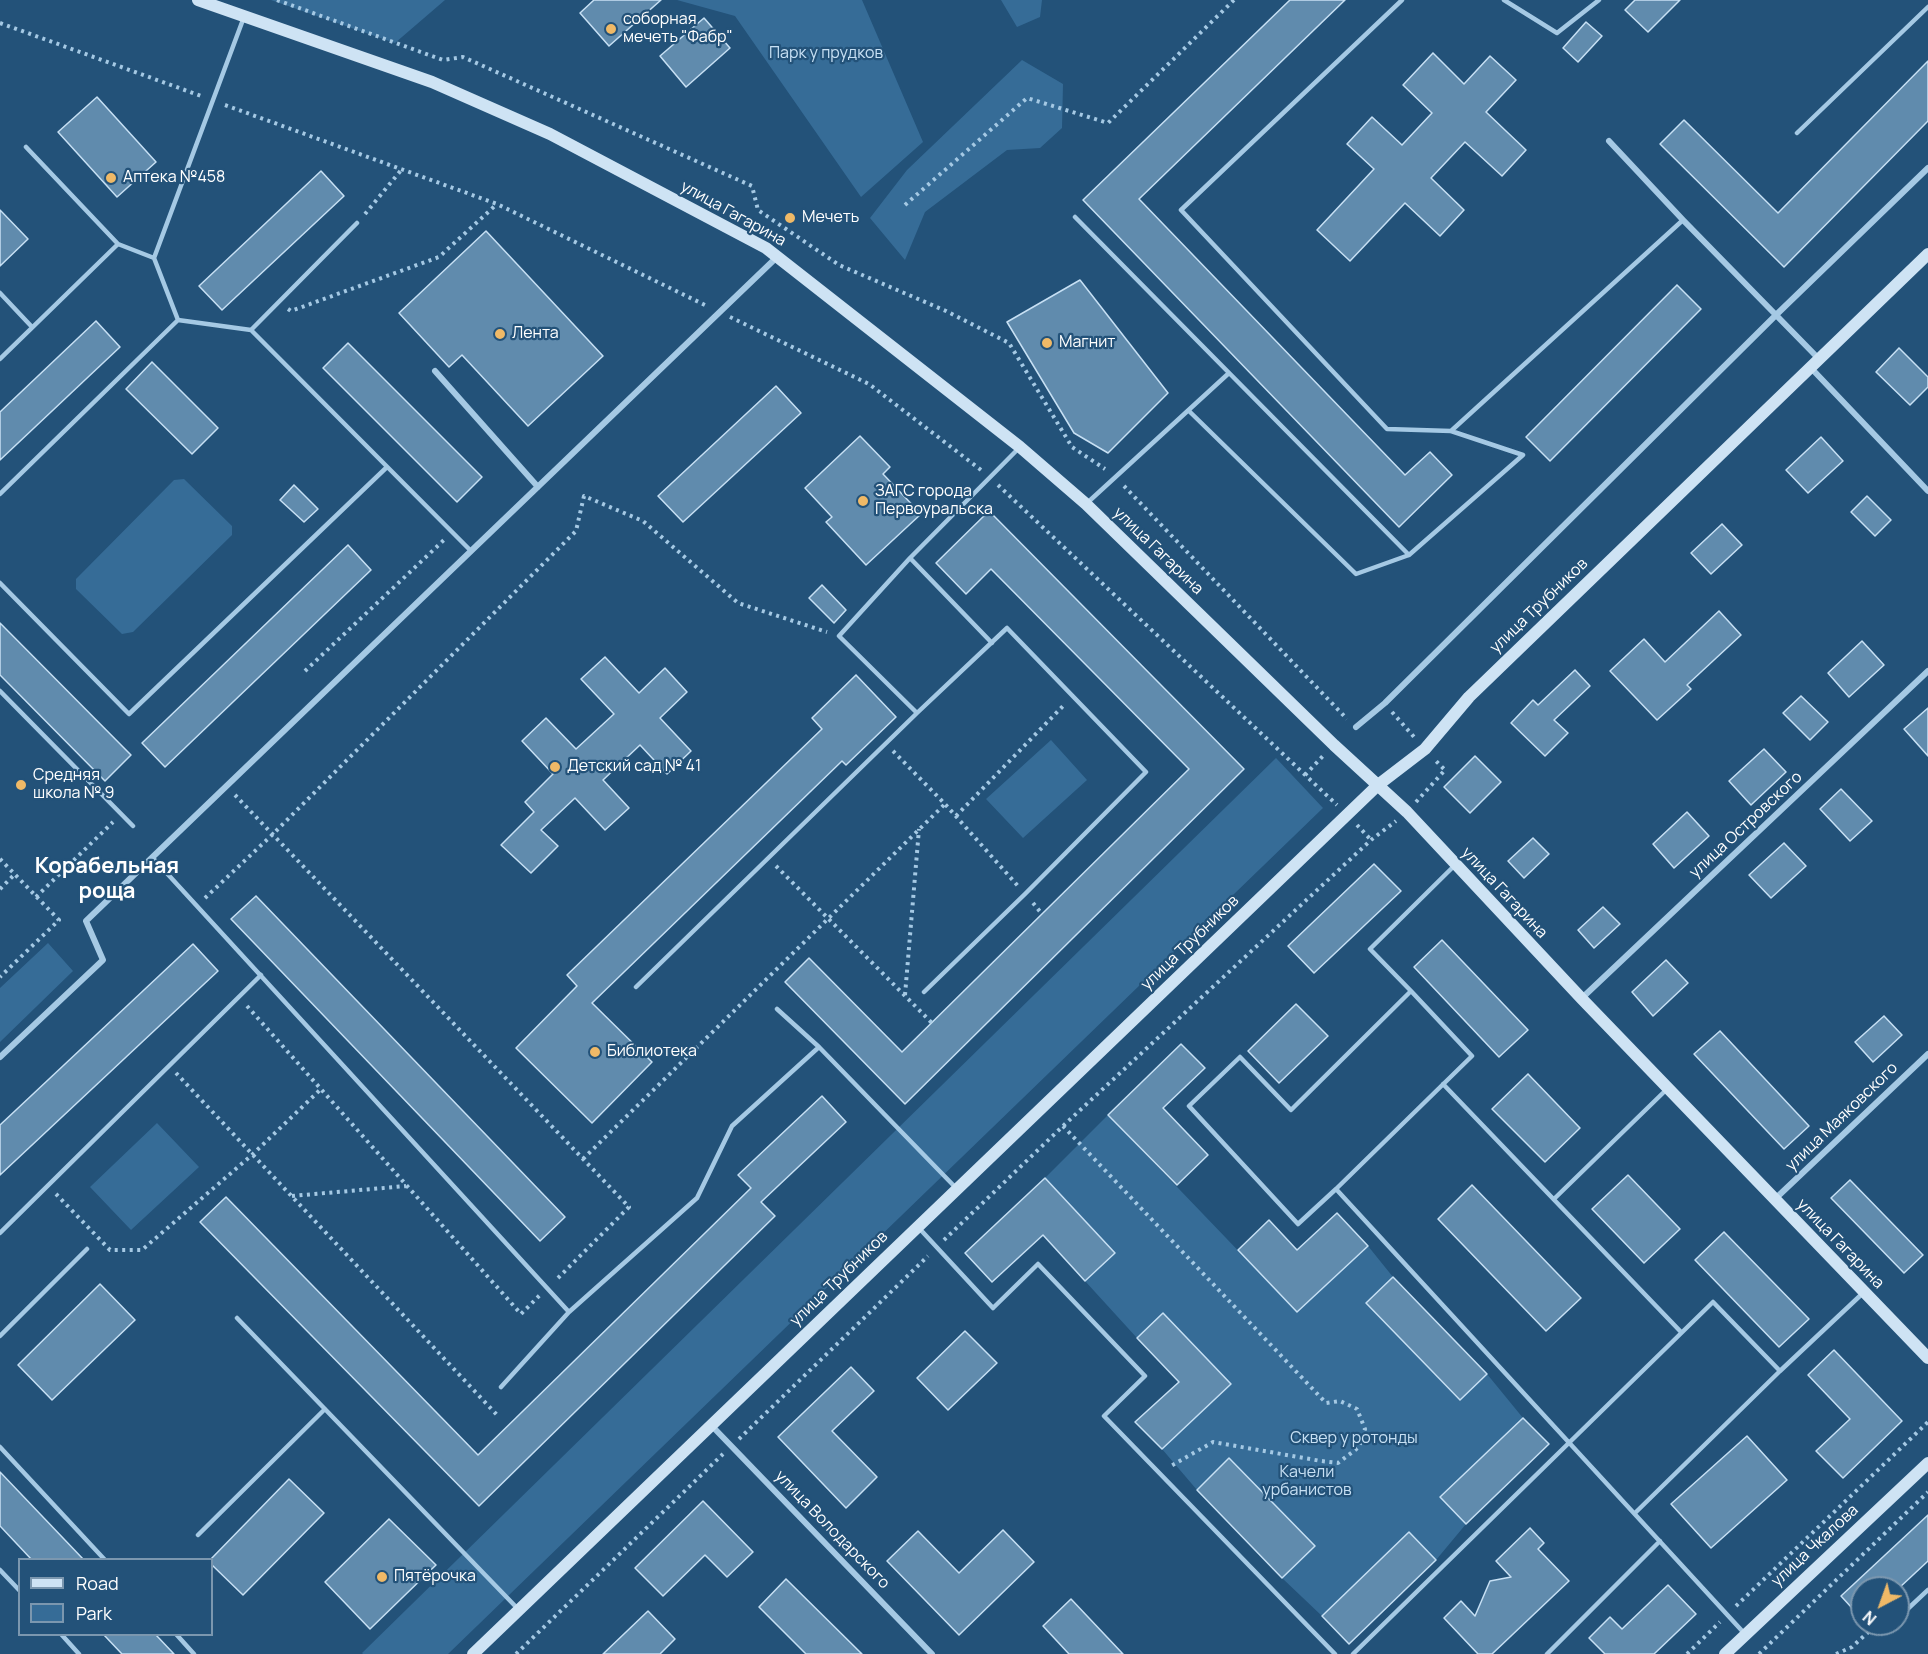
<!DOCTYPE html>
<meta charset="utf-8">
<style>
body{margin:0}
#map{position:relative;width:1928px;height:1654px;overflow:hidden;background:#235279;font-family:Manrope,sans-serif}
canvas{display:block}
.legend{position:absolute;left:18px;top:1558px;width:195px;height:78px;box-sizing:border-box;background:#235279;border:2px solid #7b97af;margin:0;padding:8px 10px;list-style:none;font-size:18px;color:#fff}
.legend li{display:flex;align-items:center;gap:12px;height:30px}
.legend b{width:30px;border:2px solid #7b97af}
.north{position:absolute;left:1850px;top:1576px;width:60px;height:60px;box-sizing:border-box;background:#235279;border:2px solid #7b97af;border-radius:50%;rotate:221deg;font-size:16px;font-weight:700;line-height:24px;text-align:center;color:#fff}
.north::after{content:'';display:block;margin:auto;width:21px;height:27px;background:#efb967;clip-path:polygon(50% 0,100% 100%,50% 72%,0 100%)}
</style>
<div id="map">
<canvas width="1928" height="1654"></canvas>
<ul class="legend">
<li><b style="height:8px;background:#cee3f4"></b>Road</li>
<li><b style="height:16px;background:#366c97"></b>Park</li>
</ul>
<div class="north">N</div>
</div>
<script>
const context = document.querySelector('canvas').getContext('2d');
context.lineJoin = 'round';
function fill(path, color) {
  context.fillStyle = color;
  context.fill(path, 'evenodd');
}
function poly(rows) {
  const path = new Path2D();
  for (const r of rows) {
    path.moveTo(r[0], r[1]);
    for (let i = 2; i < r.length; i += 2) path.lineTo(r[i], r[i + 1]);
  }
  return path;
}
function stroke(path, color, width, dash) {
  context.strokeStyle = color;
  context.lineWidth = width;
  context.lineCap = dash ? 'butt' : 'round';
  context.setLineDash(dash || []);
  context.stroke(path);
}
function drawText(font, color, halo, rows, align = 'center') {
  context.font = font + ' Manrope,sans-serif';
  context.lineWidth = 4.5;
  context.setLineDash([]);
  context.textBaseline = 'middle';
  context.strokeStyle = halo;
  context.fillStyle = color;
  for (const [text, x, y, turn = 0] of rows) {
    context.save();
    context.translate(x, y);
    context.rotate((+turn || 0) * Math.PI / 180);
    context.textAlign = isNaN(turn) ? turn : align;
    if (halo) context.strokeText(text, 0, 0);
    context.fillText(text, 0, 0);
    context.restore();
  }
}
const green = poly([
 [271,0,445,0,395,43],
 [677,0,862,0,923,142,861,197,735,16],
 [1001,0,1042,0,1040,17,1017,27],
 [1022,60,1063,84,1062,128,1040,148,1007,150,925,212,905,260,870,218,907,170],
 [184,479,232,526,232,535,133,632,122,634,76,589,76,579,174,480],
 [1051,740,1087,780,1023,838,986,799],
 [1276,758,1323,808,448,1654,363,1654,362,1653],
 [48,943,73,971,0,1042,0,988],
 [1108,1115,1297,1312,1368,1246,1393,1277,1366,1303,1459,1400,1487,1374,1523,1418,1440,1497,1466,1524,1436,1560,1409,1532,1322,1616,1282,1578,1314,1546,1230,1459,1197,1490,1162,1449,1231,1384,1163,1314,1137,1338,1085,1281,1115,1253,1045,1178],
 [157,1123,199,1167,131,1230,90,1187]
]);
const building = poly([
 [594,0,661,0,609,46,580,13,594,0],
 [1290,0,1345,0,1139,199,1405,475,1430,452,1452,475,1399,527,1083,200,1290,0],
 [1635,0,1680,0,1648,32,1625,10,1635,0],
 [704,18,730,48,686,87,660,56,704,18],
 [1586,22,1602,36,1578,62,1563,48,1586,22],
 [1433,53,1464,84,1490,56,1516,80,1486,112,1526,150,1502,176,1465,142,1431,178,1464,210,1440,236,1405,203,1350,261,1317,230,1374,169,1347,144,1372,117,1402,145,1432,113,1403,85,1433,53],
 [1928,61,1928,121,1784,267,1660,144,1684,120,1778,213,1928,61],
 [97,97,156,162,117,197,58,132,97,97],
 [321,171,344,196,222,310,199,286,321,171],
 [0,210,28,239,0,266,0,210],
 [486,231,603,356,528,426,462,355,449,367,399,313,486,231],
 [1080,280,1168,393,1108,453,1074,433,1007,322,1080,280],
 [1677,285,1701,309,1550,461,1526,437,1677,285],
 [96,321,120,347,0,460,0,412,96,321],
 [348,343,482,477,457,502,323,368,348,343],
 [1899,348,1928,377,1928,387,1910,405,1876,372,1899,348],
 [152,362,218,428,192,454,126,389,152,362],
 [776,386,801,413,683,522,658,496,776,386],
 [860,436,890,467,883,474,921,514,866,565,826,522,832,517,805,488,860,436],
 [1821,437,1843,461,1808,493,1786,470,1821,437],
 [294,485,318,509,304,522,280,500,294,485],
 [1867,496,1891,520,1875,536,1851,512,1867,496],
 [989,511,1244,769,905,1104,785,982,809,958,902,1052,1189,769,991,569,966,594,936,563,989,511],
 [1722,524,1742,545,1711,574,1691,553,1722,524],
 [348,545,371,570,165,767,142,743,348,545],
 [822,585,846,610,834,623,809,598,822,585],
 [1719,611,1741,635,1687,685,1691,689,1657,720,1610,671,1644,639,1665,662,1719,611],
 [0,623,131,755,105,781,0,675,0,623],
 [1862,641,1884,665,1849,697,1828,673,1862,641],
 [605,657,639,693,665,668,687,692,660,718,691,751,667,774,640,745,603,780,629,808,605,830,575,798,541,830,558,846,531,873,501,845,534,812,525,802,553,774,522,741,546,718,576,749,614,714,581,679,605,657],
 [1575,670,1590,686,1554,720,1568,733,1545,756,1511,723,1533,700,1538,705,1575,670],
 [856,675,896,717,846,765,842,761,592,1003,652,1062,592,1123,516,1048,577,986,567,975,822,729,812,718,856,675],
 [1801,696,1828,722,1810,740,1783,713,1801,696],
 [1928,708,1928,756,1904,729,1928,708],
 [1764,749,1786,772,1751,805,1729,781,1764,749],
 [1475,756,1501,782,1470,813,1444,787,1475,756],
 [1841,789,1872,821,1850,841,1820,809,1841,789],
 [1687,812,1709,836,1674,868,1653,844,1687,812],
 [1533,838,1549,854,1524,878,1508,861,1533,838],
 [1784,843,1806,866,1771,898,1749,875,1784,843],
 [1374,864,1401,891,1314,973,1288,946,1374,864],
 [256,896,565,1217,540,1241,231,919,256,896],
 [1603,907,1620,924,1594,948,1578,930,1603,907],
 [1442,940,1528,1030,1499,1057,1414,967,1442,940],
 [193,944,218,971,0,1175,0,1125,193,944],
 [1666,960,1688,983,1653,1016,1632,992,1666,960],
 [1296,1004,1328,1036,1279,1083,1248,1051,1296,1004],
 [1884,1016,1902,1035,1873,1062,1855,1042,1884,1016],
 [1720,1031,1809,1126,1784,1149,1694,1054,1720,1031],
 [1181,1044,1205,1068,1163,1108,1208,1155,1177,1185,1108,1115,1181,1044],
 [1528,1074,1580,1128,1545,1162,1492,1109,1528,1074],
 [822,1096,846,1122,761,1202,775,1216,479,1506,200,1222,226,1197,478,1455,751,1188,738,1175,822,1096],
 [1628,1175,1680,1229,1644,1263,1592,1209,1628,1175],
 [1045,1178,1115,1253,1085,1281,1043,1235,992,1282,965,1253,1045,1178],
 [1850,1180,1923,1255,1904,1273,1831,1198,1850,1180],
 [1472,1185,1581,1298,1546,1331,1438,1219,1472,1185],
 [1337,1213,1368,1246,1297,1312,1238,1250,1269,1220,1297,1250,1337,1213],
 [1724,1232,1809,1319,1779,1347,1695,1260,1724,1232],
 [1393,1277,1487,1374,1460,1400,1366,1303,1393,1277],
 [100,1284,135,1320,52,1400,18,1365,100,1284],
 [1163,1313,1231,1384,1162,1449,1135,1422,1179,1382,1137,1338,1163,1313],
 [965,1331,997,1363,948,1410,917,1378,965,1331],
 [1834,1350,1902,1421,1843,1478,1816,1451,1850,1419,1808,1375,1834,1350],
 [851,1367,874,1391,832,1431,877,1477,846,1508,778,1437,851,1367],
 [1523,1418,1549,1444,1466,1524,1440,1497,1523,1418],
 [1747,1436,1787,1480,1711,1548,1671,1504,1747,1436],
 [1229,1458,1315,1546,1282,1578,1197,1490,1229,1458],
 [0,1472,84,1560,32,1560,0,1526,0,1472],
 [289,1479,324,1513,243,1595,212,1565,210,1560,289,1479],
 [703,1501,753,1552,727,1577,705,1555,663,1596,635,1568,703,1501],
 [1928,1515,1928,1561,1899,1588,1862,1588,1862,1619,1841,1596,1928,1515],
 [389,1519,436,1565,370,1629,325,1582,389,1519],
 [1530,1528,1544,1543,1538,1549,1569,1581,1492,1654,1478,1654,1444,1618,1461,1601,1475,1616,1490,1581,1511,1577,1496,1561,1530,1528],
 [1003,1530,1034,1562,959,1635,887,1561,918,1531,959,1573,1003,1530],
 [1409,1532,1436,1560,1349,1644,1322,1616,1409,1532],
 [786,1579,862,1654,806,1654,759,1607,786,1579],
 [1668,1585,1696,1614,1654,1654,1605,1654,1589,1638,1610,1617,1622,1629,1668,1585],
 [1071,1599,1123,1654,1069,1654,1043,1626,1071,1599],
 [648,1611,675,1639,660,1654,603,1654,648,1611],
 [104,1635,156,1635,174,1654,122,1654,104,1635]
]);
const path = poly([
 [277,0,443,60,463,57,752,186,758,210,839,265,946,311,1009,343,1072,447,1105,469],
 [0,23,204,97],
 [225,105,497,204,707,306],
 [905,205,1027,98,1108,123,1234,0],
 [365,214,402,169],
 [288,309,291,311,439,257,497,204],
 [730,317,869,384,981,470],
 [998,485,1337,805],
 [1124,486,1347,719],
 [305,671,445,539],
 [1392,712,1415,738],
 [893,751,945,804,1018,886],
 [1305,775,1323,756],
 [235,795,629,1207,556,1280],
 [1416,802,1445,770,1436,761],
 [956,816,1064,705],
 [1357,825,1371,840],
 [0,859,59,920,0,977],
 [776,866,932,1023],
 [0,889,15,874],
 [36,897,113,822],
 [205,898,272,835,576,531,584,496,643,521,738,603,827,632],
 [1033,903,1042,914],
 [905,995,919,829],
 [247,1006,521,1314,540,1295],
 [176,1073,498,1416],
 [1063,1126,1326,1403,1340,1401,1357,1409,1365,1429,1359,1447,1338,1463,1321,1461,1213,1442,1169,1467],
 [583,1159,945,804],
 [56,1194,110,1250,142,1250,253,1154,321,1089],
 [292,1196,406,1186],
 [944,1240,1063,1126,1371,840,1396,821],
 [739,1439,928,1256],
 [1736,1606,1928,1422],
 [516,1654,723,1454],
 [1687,1654,1720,1622],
 [1759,1654,1928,1492],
 [1836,1654,1852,1647,1877,1624]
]);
const lane = poly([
 [1504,0,1557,33,1599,0],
 [1797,133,1928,7],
 [26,147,118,244],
 [1075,217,1409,555],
 [357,223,251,330,471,551],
 [0,293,32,327],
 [178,320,154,258,244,17],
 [0,359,118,244,154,258],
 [1189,411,1356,574,1409,555,1523,455,1451,431,1387,429,1181,210,1402,0],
 [1451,431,1683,220],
 [0,494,178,320,251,330],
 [1086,504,1229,373],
 [910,558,992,643],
 [0,583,129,714,387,467],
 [0,691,133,826],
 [917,713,839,636,910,558,1018,449],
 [152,857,569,1312],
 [1454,866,1370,949,1411,991,1291,1110,1240,1057,1189,1106,1298,1224,1336,1189,1744,1633],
 [636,987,917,713,1007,628,1146,772,1025,894,924,992],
 [777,1009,819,1047,956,1188],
 [1443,1084,1681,1332],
 [1336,1189,1472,1056,1411,991],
 [1554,1199,1666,1090],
 [918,1227,993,1308,1038,1264,1145,1376,1104,1416,1335,1654],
 [0,1233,261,975],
 [237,1318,519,1610],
 [0,1336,87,1249],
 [1780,1371,1863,1293],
 [501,1387,569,1312,697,1198,732,1126,819,1047],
 [0,1447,105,1560],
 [198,1535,325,1409],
 [0,1570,20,1591],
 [1898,1618,1928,1590],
 [61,1634,79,1654],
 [176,1634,194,1654],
 [1353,1654,1713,1302,1780,1371,1635,1513],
 [1547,1654,1660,1541]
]);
const street = poly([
 [1609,141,1683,220,1819,359],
 [1811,368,1928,491],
 [435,371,538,487],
 [1356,727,1385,703,1776,315,1928,168],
 [1582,998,1928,671],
 [0,1057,103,960,86,921,777,257],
 [1775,1199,1928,1054],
 [711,1425,932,1654]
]);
const secondary = poly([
 [198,0,432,82,550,134,766,248,1020,447,1086,504,1334,745,1407,812,1582,999,1928,1358],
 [473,1654,1378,785,1425,749,1469,697,1928,254],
 [1725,1654,1928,1463]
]);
const markers = [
 [611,29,6,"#efb967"],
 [111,178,6,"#efb967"],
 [790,218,6,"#efb967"],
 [500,334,6,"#efb967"],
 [1047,343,6,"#efb967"],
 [863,501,6,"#efb967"],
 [555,767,6,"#efb967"],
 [21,785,6,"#efb967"],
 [595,1052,6,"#efb967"],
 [382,1577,6,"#efb967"]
];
const poiNames = [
 ["соборная",623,20],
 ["мечеть \"Фабр\"",623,38],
 ["Аптека №458",123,178],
 ["Мечеть",802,218],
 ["Лента",512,334],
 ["Магнит",1059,343],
 ["ЗАГС города",875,492],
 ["Первоуральска",875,510],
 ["Детский сад № 41",567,767],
 ["Средняя",33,776],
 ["школа № 9",33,794],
 ["Библиотека",607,1052],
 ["Пятёрочка",394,1577]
];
const parkNames = [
 ["Парк у прудков",826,54],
 ["Сквер у ротонды",1354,1439],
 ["Качели",1307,1473],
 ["урбанистов",1307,1491]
];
const streetNames = [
 ["улица Гагарина",733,214,29],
 ["улица Гагарина",1158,551,44],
 ["улица Трубников",1539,606,-44],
 ["улица Островского",1746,825,-43],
 ["улица Гагарина",1504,893,47],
 ["улица Трубников",1190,943,-44],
 ["улица Маяковского",1842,1117,-44],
 ["улица Гагарина",1840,1244,46],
 ["улица Трубников",839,1279,-44],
 ["улица Володарского",832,1530,46],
 ["улица Чкалова",1815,1546,-43]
];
const districtNames = [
 ["Корабельная",107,867],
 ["роща",107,892]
];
fill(green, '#366c97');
fill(building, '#608bad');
stroke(building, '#c7e0f4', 1.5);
stroke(path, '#a5c9e4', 4, [3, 4.5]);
stroke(lane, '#a5c9e4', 4.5);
stroke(street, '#a5c9e4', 6);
stroke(secondary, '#cee3f4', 12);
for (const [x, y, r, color] of markers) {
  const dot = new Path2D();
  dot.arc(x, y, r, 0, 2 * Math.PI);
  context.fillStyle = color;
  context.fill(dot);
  stroke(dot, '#235279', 2);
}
drawText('16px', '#fff', '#235279', poiNames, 'left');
drawText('16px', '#c7e0f4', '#235279', parkNames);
drawText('16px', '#fff', '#235279', streetNames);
drawText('bold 22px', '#fff', '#235279', districtNames);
</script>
